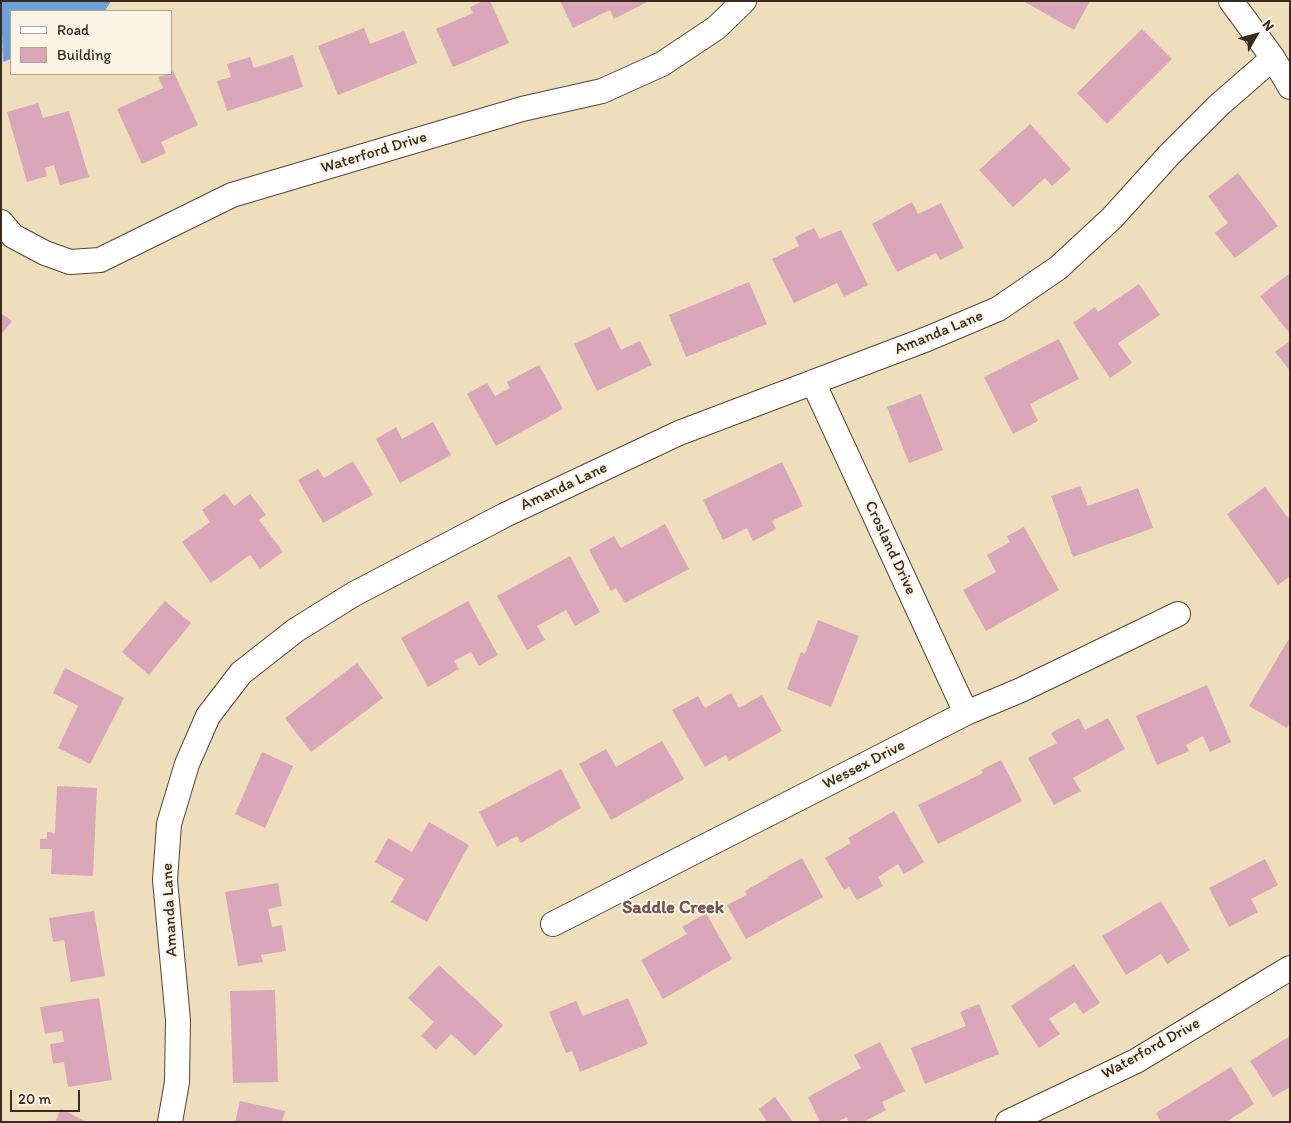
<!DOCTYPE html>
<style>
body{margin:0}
#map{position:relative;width:1291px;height:1123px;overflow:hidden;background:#efdebc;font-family:Itim,sans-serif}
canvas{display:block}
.frame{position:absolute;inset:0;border:2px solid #3b2a1e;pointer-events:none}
.legend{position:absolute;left:10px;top:10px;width:162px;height:65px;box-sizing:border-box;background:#fcf5e5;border:1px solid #afa495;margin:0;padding:6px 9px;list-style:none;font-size:15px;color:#3b2a1e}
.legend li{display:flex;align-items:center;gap:10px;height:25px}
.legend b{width:25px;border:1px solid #afa495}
.north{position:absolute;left:1231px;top:10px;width:50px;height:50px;-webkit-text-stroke:4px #fcf5e5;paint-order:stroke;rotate:52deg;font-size:14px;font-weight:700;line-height:20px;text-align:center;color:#3b2a1e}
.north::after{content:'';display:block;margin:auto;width:18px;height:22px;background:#3b2a1e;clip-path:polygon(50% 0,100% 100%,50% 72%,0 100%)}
.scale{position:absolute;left:10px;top:1090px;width:70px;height:22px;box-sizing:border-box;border:2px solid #3b2a1e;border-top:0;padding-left:6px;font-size:15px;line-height:18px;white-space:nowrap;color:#3b2a1e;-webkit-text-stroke:4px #fcf5e5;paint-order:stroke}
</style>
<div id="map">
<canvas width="1291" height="1123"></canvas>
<div class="frame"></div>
<ul class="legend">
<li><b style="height:6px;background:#fff"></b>Road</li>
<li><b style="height:14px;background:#d9a6ba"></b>Building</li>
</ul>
<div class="north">N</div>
<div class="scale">20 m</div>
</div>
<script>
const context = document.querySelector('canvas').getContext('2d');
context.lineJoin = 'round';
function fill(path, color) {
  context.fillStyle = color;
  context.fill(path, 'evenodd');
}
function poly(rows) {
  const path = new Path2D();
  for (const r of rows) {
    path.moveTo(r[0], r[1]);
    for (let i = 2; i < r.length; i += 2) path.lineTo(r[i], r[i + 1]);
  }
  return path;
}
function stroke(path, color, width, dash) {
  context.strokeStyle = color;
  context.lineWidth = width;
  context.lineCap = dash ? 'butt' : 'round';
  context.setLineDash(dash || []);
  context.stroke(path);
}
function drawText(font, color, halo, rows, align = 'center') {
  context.font = font + ' Itim,sans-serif';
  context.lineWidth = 4;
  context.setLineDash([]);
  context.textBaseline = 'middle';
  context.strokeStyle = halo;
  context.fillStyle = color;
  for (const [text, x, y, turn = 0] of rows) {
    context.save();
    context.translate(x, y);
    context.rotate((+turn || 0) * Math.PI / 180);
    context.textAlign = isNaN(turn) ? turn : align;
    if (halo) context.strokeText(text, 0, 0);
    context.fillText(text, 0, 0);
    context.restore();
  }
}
const water = poly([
 [1,1,111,1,105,11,11,11,11,59,3,62]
]);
const building = poly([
 [483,1,490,1,509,43,453,67,436,29,473,13,470,7],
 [560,1,649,1,614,19,610,10,573,28],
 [1023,1,1090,1,1074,30],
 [364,28,370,44,404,31,417,63,338,95,318,46],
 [1142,29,1172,59,1107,124,1077,93],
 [293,55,303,87,227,111,217,81,231,77,227,64,250,57,254,68],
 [173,71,198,125,161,142,166,153,142,164,117,109,163,88,158,77,171,74],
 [38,103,43,118,69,111,89,177,60,185,54,165,45,168,47,176,27,182,7,112],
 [1030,124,1071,169,1052,186,1045,178,1013,207,979,170],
 [1238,173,1278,226,1235,258,1215,233,1228,223,1208,196],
 [912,202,918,214,941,203,964,248,940,260,936,253,897,272,872,224],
 [814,228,820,239,841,230,868,285,844,297,837,283,794,303,772,259,799,246,795,237],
 [1290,273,1290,334,1260,296],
 [749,282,767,324,686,357,669,315],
 [1139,284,1160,315,1118,343,1132,363,1110,378,1073,323,1095,307,1098,312],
 [1,313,12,321,1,335],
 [610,327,621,350,640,341,652,365,597,391,574,344],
 [1059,339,1079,379,1030,404,1038,421,1013,434,984,377],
 [1290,341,1290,371,1275,352],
 [539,365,563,409,496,446,467,394,487,383,495,396,510,388,507,382],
 [921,394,943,450,909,463,887,407],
 [433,422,451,455,400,483,376,439,396,427,402,439],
 [353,461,373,495,323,523,298,480,318,469,324,478],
 [782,462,803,506,772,521,776,529,753,541,747,528,723,540,703,500],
 [1080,486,1088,506,1138,488,1153,528,1073,557,1051,496],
 [1265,487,1288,518,1290,517,1290,576,1278,585,1227,514],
 [225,493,234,506,250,494,266,515,259,520,283,552,260,569,250,555,211,583,182,542,210,522,202,510],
 [665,524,689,569,625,603,616,588,611,591,589,550,614,536,621,548],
 [1024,527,1059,590,986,631,963,590,996,572,987,555,1010,542,1007,536],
 [570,556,600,612,575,626,566,610,537,626,545,640,527,650,497,596],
 [165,601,191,623,149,675,122,652],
 [468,601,498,655,479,666,471,652,454,661,459,669,428,687,401,638],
 [818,620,859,636,831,707,787,689,801,652,805,654],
 [1290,637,1290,723,1287,728,1249,706],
 [357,663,383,698,311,752,285,718],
 [65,668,124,698,90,764,58,748,78,706,53,693],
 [1207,685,1231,742,1210,752,1203,736,1186,745,1189,751,1157,765,1136,716],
 [731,693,739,708,762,695,782,731,729,761,726,755,705,767,672,710,698,696,705,708],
 [1079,718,1085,730,1108,718,1125,749,1073,778,1081,791,1054,805,1028,758,1057,743,1051,733],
 [662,741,684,779,611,820,579,764,606,749,616,767],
 [262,752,293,766,265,828,235,814],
 [1001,760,1022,801,938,844,918,805,983,773,981,770],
 [561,769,581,808,521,843,517,836,497,847,479,812],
 [57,786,97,788,93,876,51,874,52,849,40,849,40,839,47,839,47,832,55,833],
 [894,811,924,862,904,874,898,864,878,877,883,886,857,900,849,887,844,890,825,858,851,843,848,838],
 [429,822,469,845,427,922,391,902,404,879,375,862,388,838,412,852],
 [802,858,823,897,746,939,727,905,747,895,745,891,768,878,767,877],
 [1265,859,1278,885,1251,899,1258,912,1229,927,1209,888],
 [278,883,282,906,268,909,272,927,282,925,286,951,261,955,263,962,238,966,225,892],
 [1161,901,1190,950,1167,964,1161,954,1126,975,1102,936],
 [94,911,105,976,71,982,64,940,53,942,49,918],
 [706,913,732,959,663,999,641,960,687,934,682,927],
 [1074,964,1100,1003,1083,1014,1075,1002,1049,1019,1060,1034,1039,1048,1011,1006],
 [439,965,503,1025,475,1056,451,1034,436,1050,421,1036,434,1022,408,998],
 [275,990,278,1082,233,1083,230,991],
 [99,998,112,1080,68,1087,64,1062,53,1064,50,1044,64,1042,62,1031,45,1034,40,1007],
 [628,998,648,1044,580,1072,572,1051,566,1053,549,1012,576,1001,583,1016],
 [979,1004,999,1054,925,1084,911,1048,966,1026,960,1012],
 [1290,1036,1290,1087,1273,1097,1250,1061],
 [880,1042,905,1091,882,1102,886,1110,863,1122,849,1122,847,1117,837,1122,820,1122,808,1097,861,1068,854,1055],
 [1231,1067,1254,1104,1226,1122,1161,1122,1156,1113],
 [775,1097,793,1122,767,1122,759,1109],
 [240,1101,285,1111,282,1122,235,1122],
 [61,1109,87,1122,55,1122]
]);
const street = poly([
 [1231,1,1273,58,1290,87],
 [1,222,13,236,45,253,70,262,100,260,232,195,522,109,602,91,662,64,716,28,744,1],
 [813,382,966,713],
 [553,924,966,713,1021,690,1178,614],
 [170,1122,177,1082,178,1020,165,880,169,824,187,764,208,716,241,673,296,630,354,594,505,515,679,433,927,339,998,309,1058,268,1112,218,1169,155,1219,105,1273,58],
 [1008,1122,1136,1061,1290,968]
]);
const streetNames = [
 ["Waterford Drive",374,153,-17],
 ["Amanda Lane",939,333,-22],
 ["Amanda Lane",564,487,-25],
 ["Crosland Drive",890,548,65],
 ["Wessex Drive",864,765,-27],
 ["Amanda Lane",170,910,-93],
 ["Waterford Drive",1151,1049,-29]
];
const neighbourhoodNames = [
 ["Saddle Creek",673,908]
];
fill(water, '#6ca1d9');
fill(building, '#d9a6ba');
stroke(street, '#564536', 26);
stroke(street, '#fff', 24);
drawText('16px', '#3b2a1e', '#fcf5e5', streetNames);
drawText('bold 18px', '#725555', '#fcf5e5', neighbourhoodNames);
</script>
